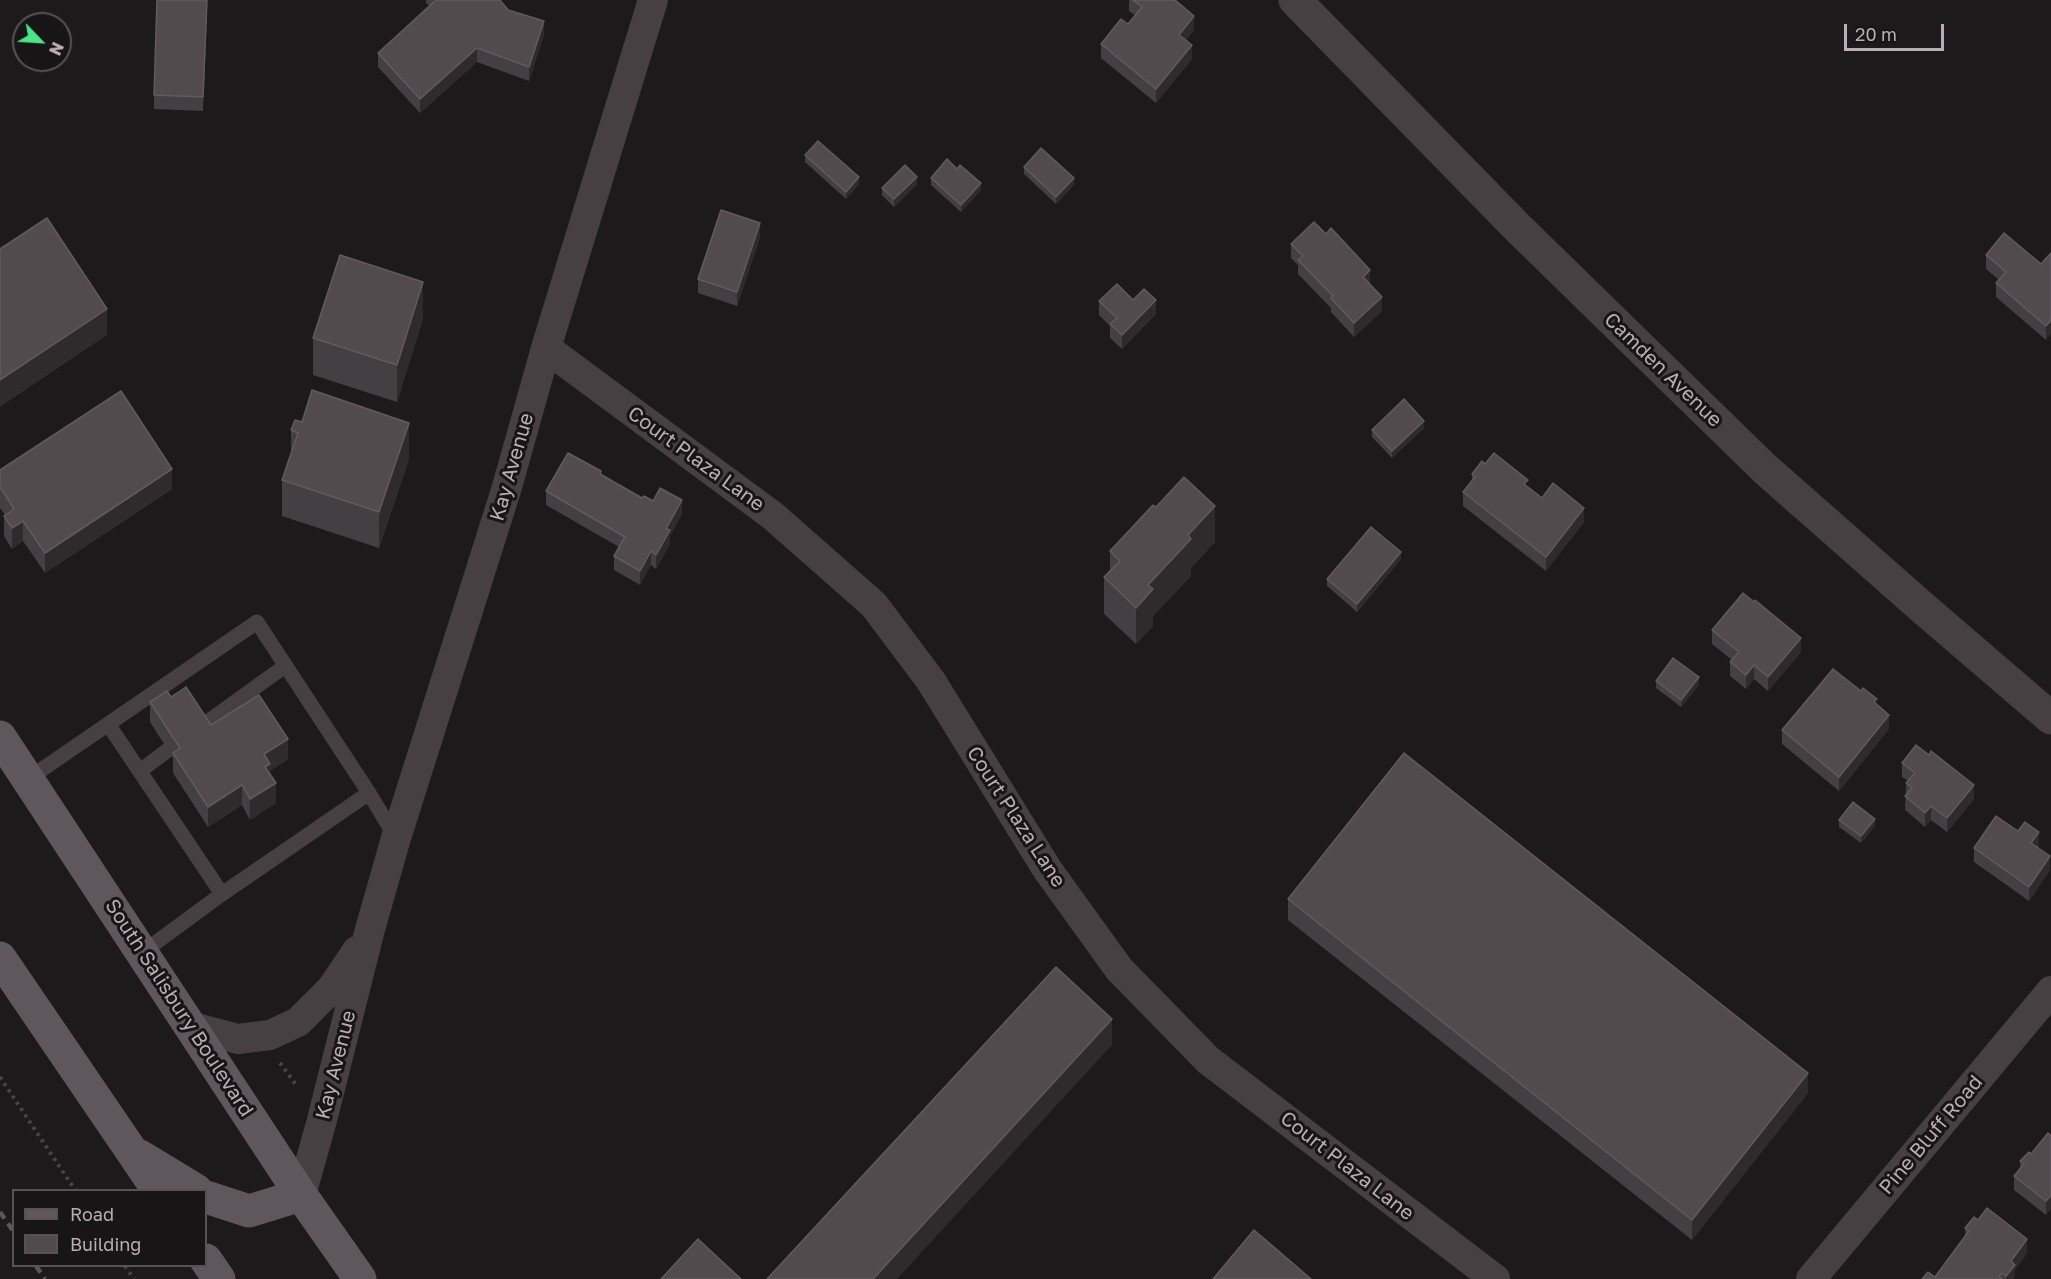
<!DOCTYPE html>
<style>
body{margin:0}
#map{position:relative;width:2051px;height:1279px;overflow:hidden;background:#1c1a1a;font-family:"Golos Text",sans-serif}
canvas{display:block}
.legend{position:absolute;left:12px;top:1189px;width:195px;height:78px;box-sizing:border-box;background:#171515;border:2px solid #595255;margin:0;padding:8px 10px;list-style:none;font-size:18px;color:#bbadb5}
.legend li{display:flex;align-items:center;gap:12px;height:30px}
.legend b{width:30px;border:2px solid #595255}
.north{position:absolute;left:12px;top:12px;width:60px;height:60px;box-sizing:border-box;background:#171515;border:2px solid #595255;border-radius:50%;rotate:115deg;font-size:16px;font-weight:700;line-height:24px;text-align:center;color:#bbadb5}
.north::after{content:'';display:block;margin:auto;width:21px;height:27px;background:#47e786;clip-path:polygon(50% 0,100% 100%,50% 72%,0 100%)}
.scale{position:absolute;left:1844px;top:24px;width:100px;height:27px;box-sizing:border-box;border:3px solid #bbadb5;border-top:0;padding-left:8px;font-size:18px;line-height:21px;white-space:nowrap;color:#bbadb5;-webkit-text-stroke:4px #171515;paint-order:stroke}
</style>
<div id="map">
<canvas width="2051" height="1279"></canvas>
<ul class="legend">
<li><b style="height:8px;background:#5f575b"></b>Road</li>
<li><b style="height:16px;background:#514b4e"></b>Building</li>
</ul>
<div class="north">N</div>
<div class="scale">20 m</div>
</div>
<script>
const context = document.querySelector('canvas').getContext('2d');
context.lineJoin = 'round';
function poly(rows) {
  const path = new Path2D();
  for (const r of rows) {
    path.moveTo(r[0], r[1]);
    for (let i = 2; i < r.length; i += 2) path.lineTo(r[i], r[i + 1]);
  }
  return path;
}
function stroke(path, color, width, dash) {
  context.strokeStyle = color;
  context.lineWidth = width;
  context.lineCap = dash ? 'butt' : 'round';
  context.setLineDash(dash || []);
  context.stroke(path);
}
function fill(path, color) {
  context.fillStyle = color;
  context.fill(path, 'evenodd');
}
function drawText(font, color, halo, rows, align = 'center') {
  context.font = font + ' "Golos Text",sans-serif';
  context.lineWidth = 6;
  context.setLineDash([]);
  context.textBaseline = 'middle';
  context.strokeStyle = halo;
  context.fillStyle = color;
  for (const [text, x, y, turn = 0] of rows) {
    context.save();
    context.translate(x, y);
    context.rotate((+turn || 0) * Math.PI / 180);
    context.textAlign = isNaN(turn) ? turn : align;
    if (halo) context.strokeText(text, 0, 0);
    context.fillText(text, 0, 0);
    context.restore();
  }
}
const path = poly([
 [280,1063,297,1086],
 [0,1077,75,1190],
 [125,1266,134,1279]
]);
const service = poly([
 [108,724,222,894,369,793],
 [199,728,285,666],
 [140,771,168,750],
 [28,779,257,622,369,793,396,838],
 [143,952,222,894]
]);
const minor = poly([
 [546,348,773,516,874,605,931,681,1047,869,1119,969,1208,1060,1495,1279],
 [192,1027,238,1039,270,1035,298,1022,332,988,357,951],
 [301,1195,322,1120,369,933,396,838,507,487,546,348,653,0],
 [1811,1279,2051,991]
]);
const tertiary = poly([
 [1295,0,1518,228,1764,468,1924,609,2051,718]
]);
const primary = poly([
 [0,737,301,1195,360,1279],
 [0,958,158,1190],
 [140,1156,196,1190],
 [206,1197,249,1211,301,1195],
 [206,1260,219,1279]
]);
const rail = poly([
 [0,1212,14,1232],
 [36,1266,45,1279]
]);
const wall = poly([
 [426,0,500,0,508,10,544,35,529,81,477,62,420,113,378,67,378,53,430,6,426,3],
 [1129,0,1175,0,1194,30,1186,40,1192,59,1156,103,1101,58,1101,44,1128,24,1135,15,1129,11],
 [207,10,203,111,154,109,154,95],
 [805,155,859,184,846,199,805,162],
 [1024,167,1074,185,1056,204,1024,174],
 [931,178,981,190,961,212,931,185],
 [917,184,894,207,882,195,882,188],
 [760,237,737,306,698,293,698,279],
 [1291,244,1370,284,1382,311,1354,337,1331,312,1331,308,1298,274,1298,265,1291,258],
 [2051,253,2046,340,1996,297,1996,283,1999,280,1986,269,1986,255,2041,264],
 [1133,300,1156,314,1122,349,1110,338,1110,326,1099,315,1099,301],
 [423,319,397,402,313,375,313,338],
 [1424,428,1392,458,1372,437,1372,430],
 [291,430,409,459,379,548,282,516,282,480,291,453],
 [1485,464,1528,487,1542,498,1584,522,1546,571,1463,506,1463,492,1472,481,1472,474],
 [0,470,172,489,45,573,23,541,12,549,4,536,4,516,5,515,0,508],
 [601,475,642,498,653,501,682,514,670,536,670,544,656,569,651,565,640,585,614,570,614,556,619,547,546,505,546,491],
 [1156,507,1215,542,1191,568,1191,576,1153,616,1153,626,1136,644,1104,614,1104,577,1110,572,1110,551],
 [1401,559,1357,612,1327,586,1327,579],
 [1712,630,1801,652,1768,691,1754,679,1746,689,1730,676,1730,662,1732,660,1712,644],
 [1656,681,1699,685,1681,707,1656,688],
 [171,697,211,725,288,759,270,771,276,803,250,820,242,805,208,827,173,773,173,758,150,722,150,702],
 [1877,705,1889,729,1839,791,1782,744,1782,730],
 [1902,763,1974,799,1947,832,1931,820,1925,827,1905,810,1906,783,1908,781,1902,777],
 [1839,820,1875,826,1861,843,1839,827],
 [2018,831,2039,847,2038,848,2050,870,2029,901,1974,862,1974,848],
 [1288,899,1808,1093,1692,1240,1288,920],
 [2051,1136,2046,1215,2014,1190,2014,1176,2020,1168,2020,1161,2031,1154],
 [1965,1228,2027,1253,2015,1270,2014,1279,1922,1279,1935,1277,1965,1237]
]);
const shadedWall = poly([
 [1194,16,1194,30,1179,49,1179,35],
 [544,21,544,35,529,81,529,67],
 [1192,45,1192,59,1156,103,1156,89],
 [477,48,477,62,420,113,420,99],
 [859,177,859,184,846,199,846,192],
 [917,177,917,184,894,207,894,199],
 [1074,178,1074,185,1056,204,1056,197],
 [981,183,981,190,961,212,961,205],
 [760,223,760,237,737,306,737,292],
 [1370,270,1370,284,1363,291,1363,277],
 [423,282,423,319,397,402,397,365],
 [1382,297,1382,311,1354,337,1354,323],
 [1156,300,1156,314,1122,349,1122,335],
 [107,309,107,335,0,407,0,380],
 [2051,320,2051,334,2046,340,2046,326],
 [1424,421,1424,428,1392,458,1392,451],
 [409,423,409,459,379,548,379,512],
 [172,469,172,489,45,573,45,553],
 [682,500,682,514,670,536,670,544,656,569,656,555,666,529],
 [1215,506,1215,542,1191,568,1191,576,1153,616,1153,626,1136,644,1136,608,1148,585,1188,535],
 [1584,508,1584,522,1546,571,1546,557],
 [23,521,23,541,12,549,12,528],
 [651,551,651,565,640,585,640,571],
 [1401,552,1401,559,1357,612,1357,604],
 [1801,638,1801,652,1768,691,1768,677],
 [1754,665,1754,679,1746,689,1746,675],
 [1699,677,1699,685,1681,707,1681,700],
 [1889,715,1889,729,1839,791,1839,777],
 [288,739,288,759,270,771,270,785,265,787,264,754],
 [276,783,276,803,250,820,250,799],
 [242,785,242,805,208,827,208,807],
 [1974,785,1974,799,1947,832,1947,818],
 [1931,806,1931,820,1925,827,1925,813],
 [1875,819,1875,826,1861,843,1861,836],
 [2039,832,2039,847,2031,857,2031,843],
 [2050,856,2050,870,2029,901,2029,887],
 [1112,1019,1112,1045,897,1279,873,1279],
 [1808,1073,1808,1093,1692,1240,1692,1220],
 [2051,1195,2051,1209,2046,1215,2046,1201],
 [2027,1239,2027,1253,2015,1270,2014,1279,2006,1279,2011,1261]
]);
const building = poly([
 [157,0,207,0,203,97,154,95,157,0],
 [436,0,500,0,508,10,544,21,529,67,477,48,420,99,378,53,436,0],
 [1133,0,1175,0,1194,16,1179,35,1192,45,1156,89,1101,44,1121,19,1128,24,1142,7,1133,0],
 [818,141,859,177,846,192,805,155,818,141],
 [1041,148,1074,178,1056,197,1024,167,1041,148],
 [947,159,957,169,960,165,981,183,961,205,931,178,947,159],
 [905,165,917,177,894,199,882,188,905,165],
 [721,210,760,223,737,292,698,279,721,210],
 [47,218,107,309,0,380,0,249,47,218],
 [1314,222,1326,234,1331,228,1370,270,1363,277,1382,297,1354,323,1331,298,1333,296,1298,260,1303,256,1291,244,1314,222],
 [2004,233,2041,264,2051,253,2051,320,2046,326,1996,283,2006,272,1986,255,2004,233],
 [340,255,423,282,397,365,313,338,340,255],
 [1117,284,1133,300,1144,289,1156,300,1122,335,1110,324,1117,318,1099,301,1117,284],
 [312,390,409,423,379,512,282,480,298,433,291,430,295,420,302,422,312,390],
 [121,391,172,469,45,553,23,521,12,528,4,516,14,509,0,487,0,470,121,391],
 [1404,399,1424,421,1392,451,1372,430,1404,399],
 [568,453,601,471,600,474,642,498,644,496,653,501,660,488,682,500,666,529,670,530,656,555,651,551,640,571,614,556,625,537,546,491,568,453],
 [1494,453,1528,480,1524,484,1542,498,1553,483,1584,508,1546,557,1463,492,1475,477,1472,474,1482,461,1485,464,1494,453],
 [1184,477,1215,506,1188,535,1191,539,1148,585,1153,589,1136,608,1104,577,1120,561,1110,551,1153,505,1156,507,1184,477],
 [1371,527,1401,552,1357,604,1327,579,1371,527],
 [1743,593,1754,602,1755,600,1801,638,1768,677,1754,665,1746,675,1730,662,1739,652,1712,630,1743,593],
 [1673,658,1699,677,1681,700,1656,681,1673,658],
 [1833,669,1861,691,1863,688,1877,699,1874,702,1889,715,1839,777,1782,730,1833,669],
 [186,687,211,725,259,695,288,739,264,754,270,764,265,767,276,783,250,799,242,785,208,807,173,753,180,748,150,702,167,691,171,697,186,687],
 [1916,745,1929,755,1931,751,1974,785,1947,818,1931,806,1925,813,1905,796,1912,788,1906,783,1915,773,1902,763,1916,745],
 [1404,753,1808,1073,1692,1220,1288,899,1404,753],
 [1853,802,1875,819,1861,836,1839,820,1853,802],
 [1996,816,2018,831,2025,822,2039,832,2031,843,2050,856,2029,887,1974,848,1996,816],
 [1056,967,1112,1019,873,1279,767,1279,1056,967],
 [2048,1133,2051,1136,2051,1195,2046,1201,2014,1176,2024,1164,2020,1161,2029,1152,2031,1154,2048,1133],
 [1987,1208,2027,1239,2011,1261,2015,1265,2006,1276,2002,1273,1999,1276,2002,1279,1922,1279,1928,1272,1935,1277,1969,1231,1965,1228,1974,1217,1978,1220,1987,1208],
 [1254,1230,1311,1279,1213,1279,1254,1230],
 [698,1239,741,1279,661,1279,698,1239]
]);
const streetNames = [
 ["Camden Avenue",1663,370,44],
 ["Court Plaza Lane",696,459,36],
 ["Kay Avenue",512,467,-74],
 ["Court Plaza Lane",1016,817,57],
 ["South Salisbury Boulevard",179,1008,57],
 ["Kay Avenue",336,1065,-76],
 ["Pine Bluff Road",1931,1135,-50],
 ["Court Plaza Lane",1347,1166,38]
];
stroke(path, '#4a4347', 4, [3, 4.5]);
stroke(service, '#464042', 15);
stroke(minor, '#464042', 30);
stroke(tertiary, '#464042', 33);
stroke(primary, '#5f575b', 33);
stroke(rail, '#5e565a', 4.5, [8, 6]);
fill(wall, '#443f42');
fill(shadedWall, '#2f2b2d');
fill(building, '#514b4e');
stroke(building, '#615a5e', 1.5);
drawText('20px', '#bbadb5', '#171515', streetNames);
</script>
